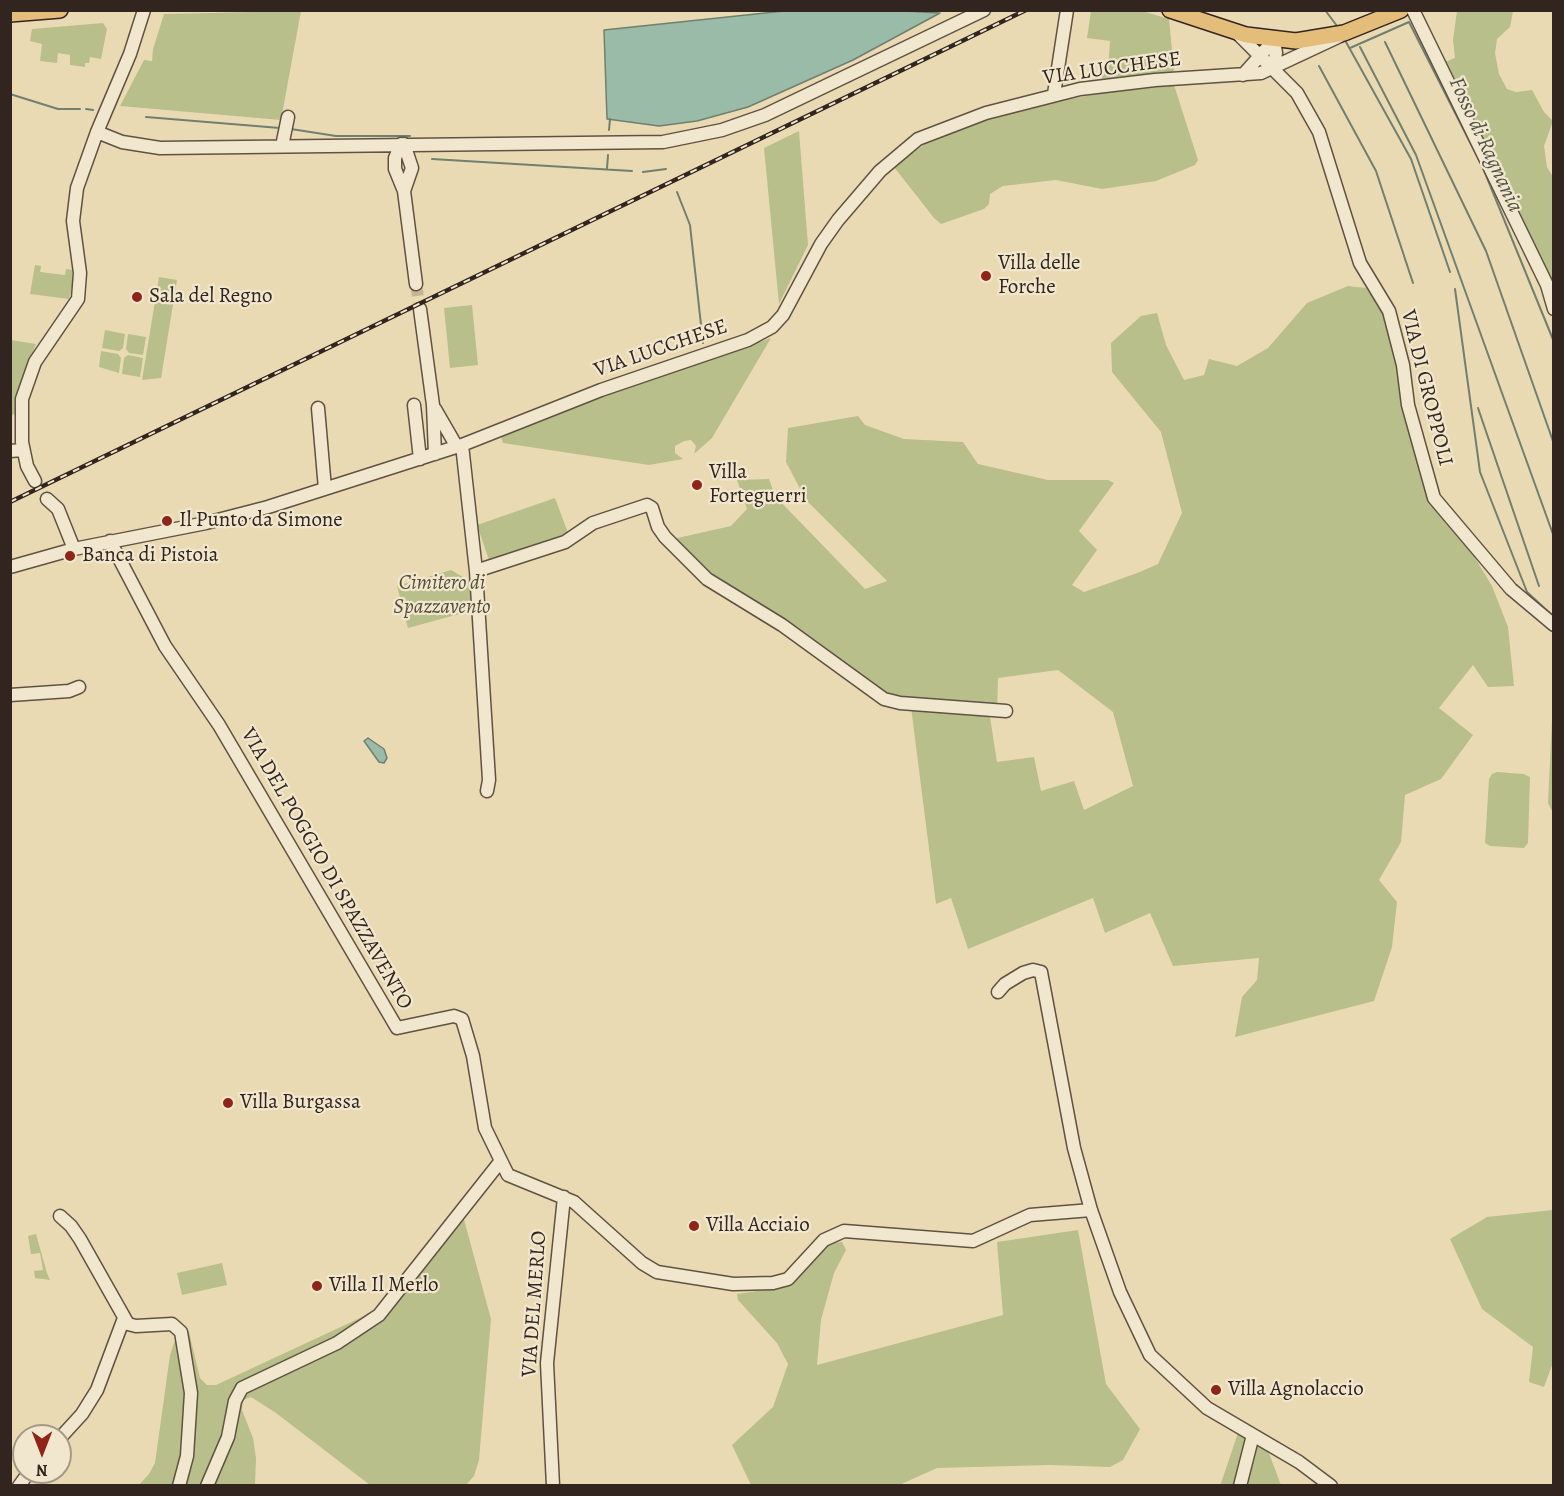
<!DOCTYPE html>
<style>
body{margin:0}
#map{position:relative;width:1564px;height:1496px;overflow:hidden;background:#eadab3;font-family:Alegreya,serif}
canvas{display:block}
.frame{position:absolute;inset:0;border:12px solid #32241e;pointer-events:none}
.north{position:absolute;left:12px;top:1424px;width:60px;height:60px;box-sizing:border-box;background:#f1e7ce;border:2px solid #a59988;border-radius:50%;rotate:180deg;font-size:16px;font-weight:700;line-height:24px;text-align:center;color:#32241e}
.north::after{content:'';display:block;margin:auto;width:21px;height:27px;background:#8f2418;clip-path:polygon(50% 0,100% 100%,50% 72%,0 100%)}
</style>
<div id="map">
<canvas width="1564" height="1496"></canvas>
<div class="frame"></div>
<div class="north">N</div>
</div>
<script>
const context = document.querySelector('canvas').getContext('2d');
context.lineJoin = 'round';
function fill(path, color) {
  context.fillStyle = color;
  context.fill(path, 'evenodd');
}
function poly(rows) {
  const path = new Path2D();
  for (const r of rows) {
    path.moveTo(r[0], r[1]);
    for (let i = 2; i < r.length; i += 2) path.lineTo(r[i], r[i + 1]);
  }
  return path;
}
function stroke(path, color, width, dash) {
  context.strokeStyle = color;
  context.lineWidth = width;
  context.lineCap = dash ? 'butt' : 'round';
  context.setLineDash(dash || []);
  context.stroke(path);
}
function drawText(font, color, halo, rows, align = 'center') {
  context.font = font + ' Alegreya,serif';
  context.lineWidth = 4.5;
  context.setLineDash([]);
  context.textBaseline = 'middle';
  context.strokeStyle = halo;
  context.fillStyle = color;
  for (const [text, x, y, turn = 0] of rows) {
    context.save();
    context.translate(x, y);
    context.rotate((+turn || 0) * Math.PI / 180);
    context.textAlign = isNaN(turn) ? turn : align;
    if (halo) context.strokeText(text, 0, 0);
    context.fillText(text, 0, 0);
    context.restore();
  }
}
const green = poly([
 [301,11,281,120,120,106,144,60,152,61,153,49,164,14],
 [1091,11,1142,11,1169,19,1174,72,1102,79,1102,73,1108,72,1110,41,1087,38],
 [1457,11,1513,11,1510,27,1497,39,1495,53,1499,74,1507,89,1516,92,1532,90,1544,112,1553,121,1544,146,1547,167,1553,177,1553,293,1521,218,1442,63,1455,58,1453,40],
 [103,23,107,29,101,59,90,57,89,63,85,63,85,67,70,65,70,55,58,53,57,63,40,61,42,44,30,41,32,29],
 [1159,85,1174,85,1198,160,1195,165,1156,181,1102,189,1056,180,1003,186,990,194,989,204,984,209,941,224,934,218,894,167,929,141,1016,110,1126,88],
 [799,131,808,245,779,304,764,148],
 [35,265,41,266,40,272,65,275,66,269,72,270,73,283,69,299,30,294],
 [159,277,177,280,161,378,142,380],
 [1348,286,1366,288,1385,313,1436,507,1472,553,1492,586,1508,627,1514,686,1488,687,1473,665,1439,708,1473,735,1441,779,1405,795,1401,842,1379,880,1397,902,1392,947,1374,1001,1235,1037,1242,997,1257,980,1259,958,1173,966,1150,913,1105,933,1093,898,968,949,951,898,936,904,910,699,887,694,718,582,673,539,731,526,747,509,737,480,769,479,775,496,865,589,887,581,806,500,786,462,788,428,858,416,865,425,904,439,963,442,978,464,1048,480,1108,480,1114,483,1079,531,1097,550,1072,585,1084,592,1140,572,1158,564,1182,513,1161,432,1112,372,1111,343,1141,316,1157,313,1166,345,1184,380,1204,375,1209,359,1237,366,1268,348,1307,303],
 [1058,670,1113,712,1133,786,1084,810,1074,781,1041,791,1034,757,997,762,990,717,997,715,998,678],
 [472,305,478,365,450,368,444,308],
 [105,330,125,334,123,348,119,351,102,348],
 [128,334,146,337,143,355,129,353,126,349],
 [771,338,712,438,694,454,696,446,691,440,684,441,675,446,675,453,683,459,649,465,503,443,501,437,595,399],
 [11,340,36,344,26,370,16,414,11,415],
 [101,351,118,354,121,358,119,373,99,367],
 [128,355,143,358,140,377,122,374,124,358],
 [555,498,568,533,489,560,477,525],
 [451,570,473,583,474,610,408,628,397,586],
 [1553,698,1553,813,1548,803],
 [1497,772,1524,774,1530,777,1528,843,1524,848,1490,846,1485,843,1489,779,1492,774],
 [1553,1210,1554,1360,1544,1387,1529,1382,1533,1347,1482,1309,1450,1239,1487,1217],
 [463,1216,491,1319,479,1460,474,1476,466,1485,370,1485,276,1413,251,1397,243,1400,242,1410,253,1438,256,1458,255,1485,138,1486,149,1474,155,1463,170,1355,178,1331,183,1327,189,1332,200,1378,207,1385,216,1385,360,1318,401,1294],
 [1078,1230,1106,1384,1140,1429,1123,1460,1110,1467,1050,1465,937,1468,897,1486,751,1485,732,1445,773,1407,788,1364,777,1343,738,1300,737,1294,784,1287,831,1243,842,1242,846,1250,834,1273,821,1320,817,1365,1003,1315,997,1242],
 [36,1234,47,1273,50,1280,35,1278,34,1271,43,1270,40,1253,31,1254,28,1236],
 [222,1263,227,1285,182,1295,177,1273],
 [1238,1433,1267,1448,1281,1485,1220,1486]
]);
const water = poly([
 [904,11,940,13,853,60,748,107,697,121,659,126,607,119,604,30,784,11,904,11],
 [368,738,384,749,387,758,384,763,379,762,364,741,368,738]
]);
const stream = poly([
 [1325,10,1337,26],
 [1346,42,1411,159,1450,272],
 [1385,42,1486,251,1554,444],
 [1360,47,1416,155,1554,537],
 [1350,48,1409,22,1483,168,1554,342],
 [1319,66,1376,171,1413,283],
 [10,94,58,109,80,109],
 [86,109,93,110],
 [146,117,280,128],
 [291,129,336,136,410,136],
 [609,130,610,119],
 [432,159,632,171],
 [607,169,608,155],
 [643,172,666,169],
 [677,192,690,225,703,343],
 [1455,289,1480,472,1527,592,1554,617],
 [1478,408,1539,586]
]);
const minorTunnel = poly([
 [416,284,420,309]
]);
const minor = poly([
 [1413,10,1547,285,1554,309],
 [1238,34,1297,93,1319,132,1360,263,1389,311,1403,365,1408,405,1434,498,1511,589,1554,625],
 [1243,75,1274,40,1276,53,1273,69],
 [1054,94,1067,10],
 [97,132,122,142,160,148,663,142,722,130,765,115,984,10],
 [401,144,395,158,395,169,404,191,416,284],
 [404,144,412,168,404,191],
 [282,146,288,117],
 [420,309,433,405,435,454],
 [414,405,420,459],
 [318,408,325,489],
 [435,409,457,447],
 [462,445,476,571,489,780,487,791],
 [10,451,23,450],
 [35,481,27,466,22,442,22,399,35,362,78,299,80,273,73,221,77,188,97,132,130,54,144,10],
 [47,499,58,509,74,549],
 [110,541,165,646,219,725,397,1028,454,1016,462,1019,473,1056,485,1128,508,1175,574,1202,642,1263,657,1272,733,1284,773,1283,788,1279,824,1240,844,1231,973,1241,1030,1215,1091,1210],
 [10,567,74,549,206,523,268,507,462,445,601,390,748,340,772,327,783,315,821,244,838,220,880,171,918,139,986,113,1080,89,1155,80,1261,73,1340,36],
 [476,571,565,542,593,523,647,505,652,508,658,527,665,537,707,579,782,625,884,699,900,703,1006,711],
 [10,695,69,691,79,687],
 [998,992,1005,984,1023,973,1033,970,1041,972,1074,1148,1091,1210,1120,1292,1150,1355,1207,1408,1299,1462,1331,1486],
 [60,1216,71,1226,80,1239,128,1324,136,1326,172,1324,181,1332,191,1393,187,1456,179,1486],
 [60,1438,82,1414,97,1390,124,1318],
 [19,1486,29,1472],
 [207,1486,228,1437,235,1401,242,1388,337,1343,379,1315,500,1162],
 [553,1486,547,1363,564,1197],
 [1240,1486,1253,1435]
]);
const major = poly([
 [1170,10,1246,35,1296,41,1344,33,1401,10],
 [10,14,60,10]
]);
const rail = poly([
 [10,502,1026,10]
]);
const markers = [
 [986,276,6,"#8f2418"],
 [137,297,6,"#8f2418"],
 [697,485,6,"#8f2418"],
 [167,521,6,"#8f2418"],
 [70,556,6,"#8f2418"],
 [228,1103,6,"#8f2418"],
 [694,1226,6,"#8f2418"],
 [317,1286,6,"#8f2418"],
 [1216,1390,6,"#8f2418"]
];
const streetNames = [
 ["VIA LUCCHESE",1112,69,-8],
 ["VIA LUCCHESE",661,349,-19],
 ["VIA DI GROPPOLI",1426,388,76],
 ["VIA DEL POGGIO DI SPAZZAVENTO",326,869,60],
 ["VIA DEL MERLO",535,1304,-86]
];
const poiNames = [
 ["Villa delle",998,264],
 ["Forche",998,288],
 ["Sala del Regno",149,297],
 ["Villa",709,473],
 ["Forteguerri",709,497],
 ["Il Punto da Simone",179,521],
 ["Banca di Pistoia",82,556],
 ["Villa Burgassa",240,1103],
 ["Villa Acciaio",706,1226],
 ["Villa Il Merlo",329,1286],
 ["Villa Agnolaccio",1228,1390]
];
const parkNames = [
 ["Cimitero di",442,584],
 ["Spazzavento",442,608]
];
const waterNames = [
 ["Fosso di Ragnania",1485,145,65]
];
fill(green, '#b8bf8b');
fill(water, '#99bba7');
stroke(water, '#707f70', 1.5);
stroke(stream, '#707f70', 2);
stroke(minorTunnel, '#c5b695', 12, [12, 6]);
stroke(minor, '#605243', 15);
stroke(major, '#32241e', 18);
stroke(minor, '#f1e7ce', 12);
stroke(major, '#e5bd7a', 15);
stroke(rail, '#32241e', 4.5);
stroke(rail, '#f1e7ce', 2, [7]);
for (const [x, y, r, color] of markers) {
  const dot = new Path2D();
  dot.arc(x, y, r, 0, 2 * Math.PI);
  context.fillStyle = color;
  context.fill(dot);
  stroke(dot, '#f1e7ce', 2);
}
drawText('21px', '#32241e', '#f1e7ce', streetNames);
drawText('21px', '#32241e', '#f1e7ce', poiNames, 'left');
drawText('italic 21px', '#544b39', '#f1e7ce', parkNames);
drawText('italic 22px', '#515147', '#f1e7ce', waterNames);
</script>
